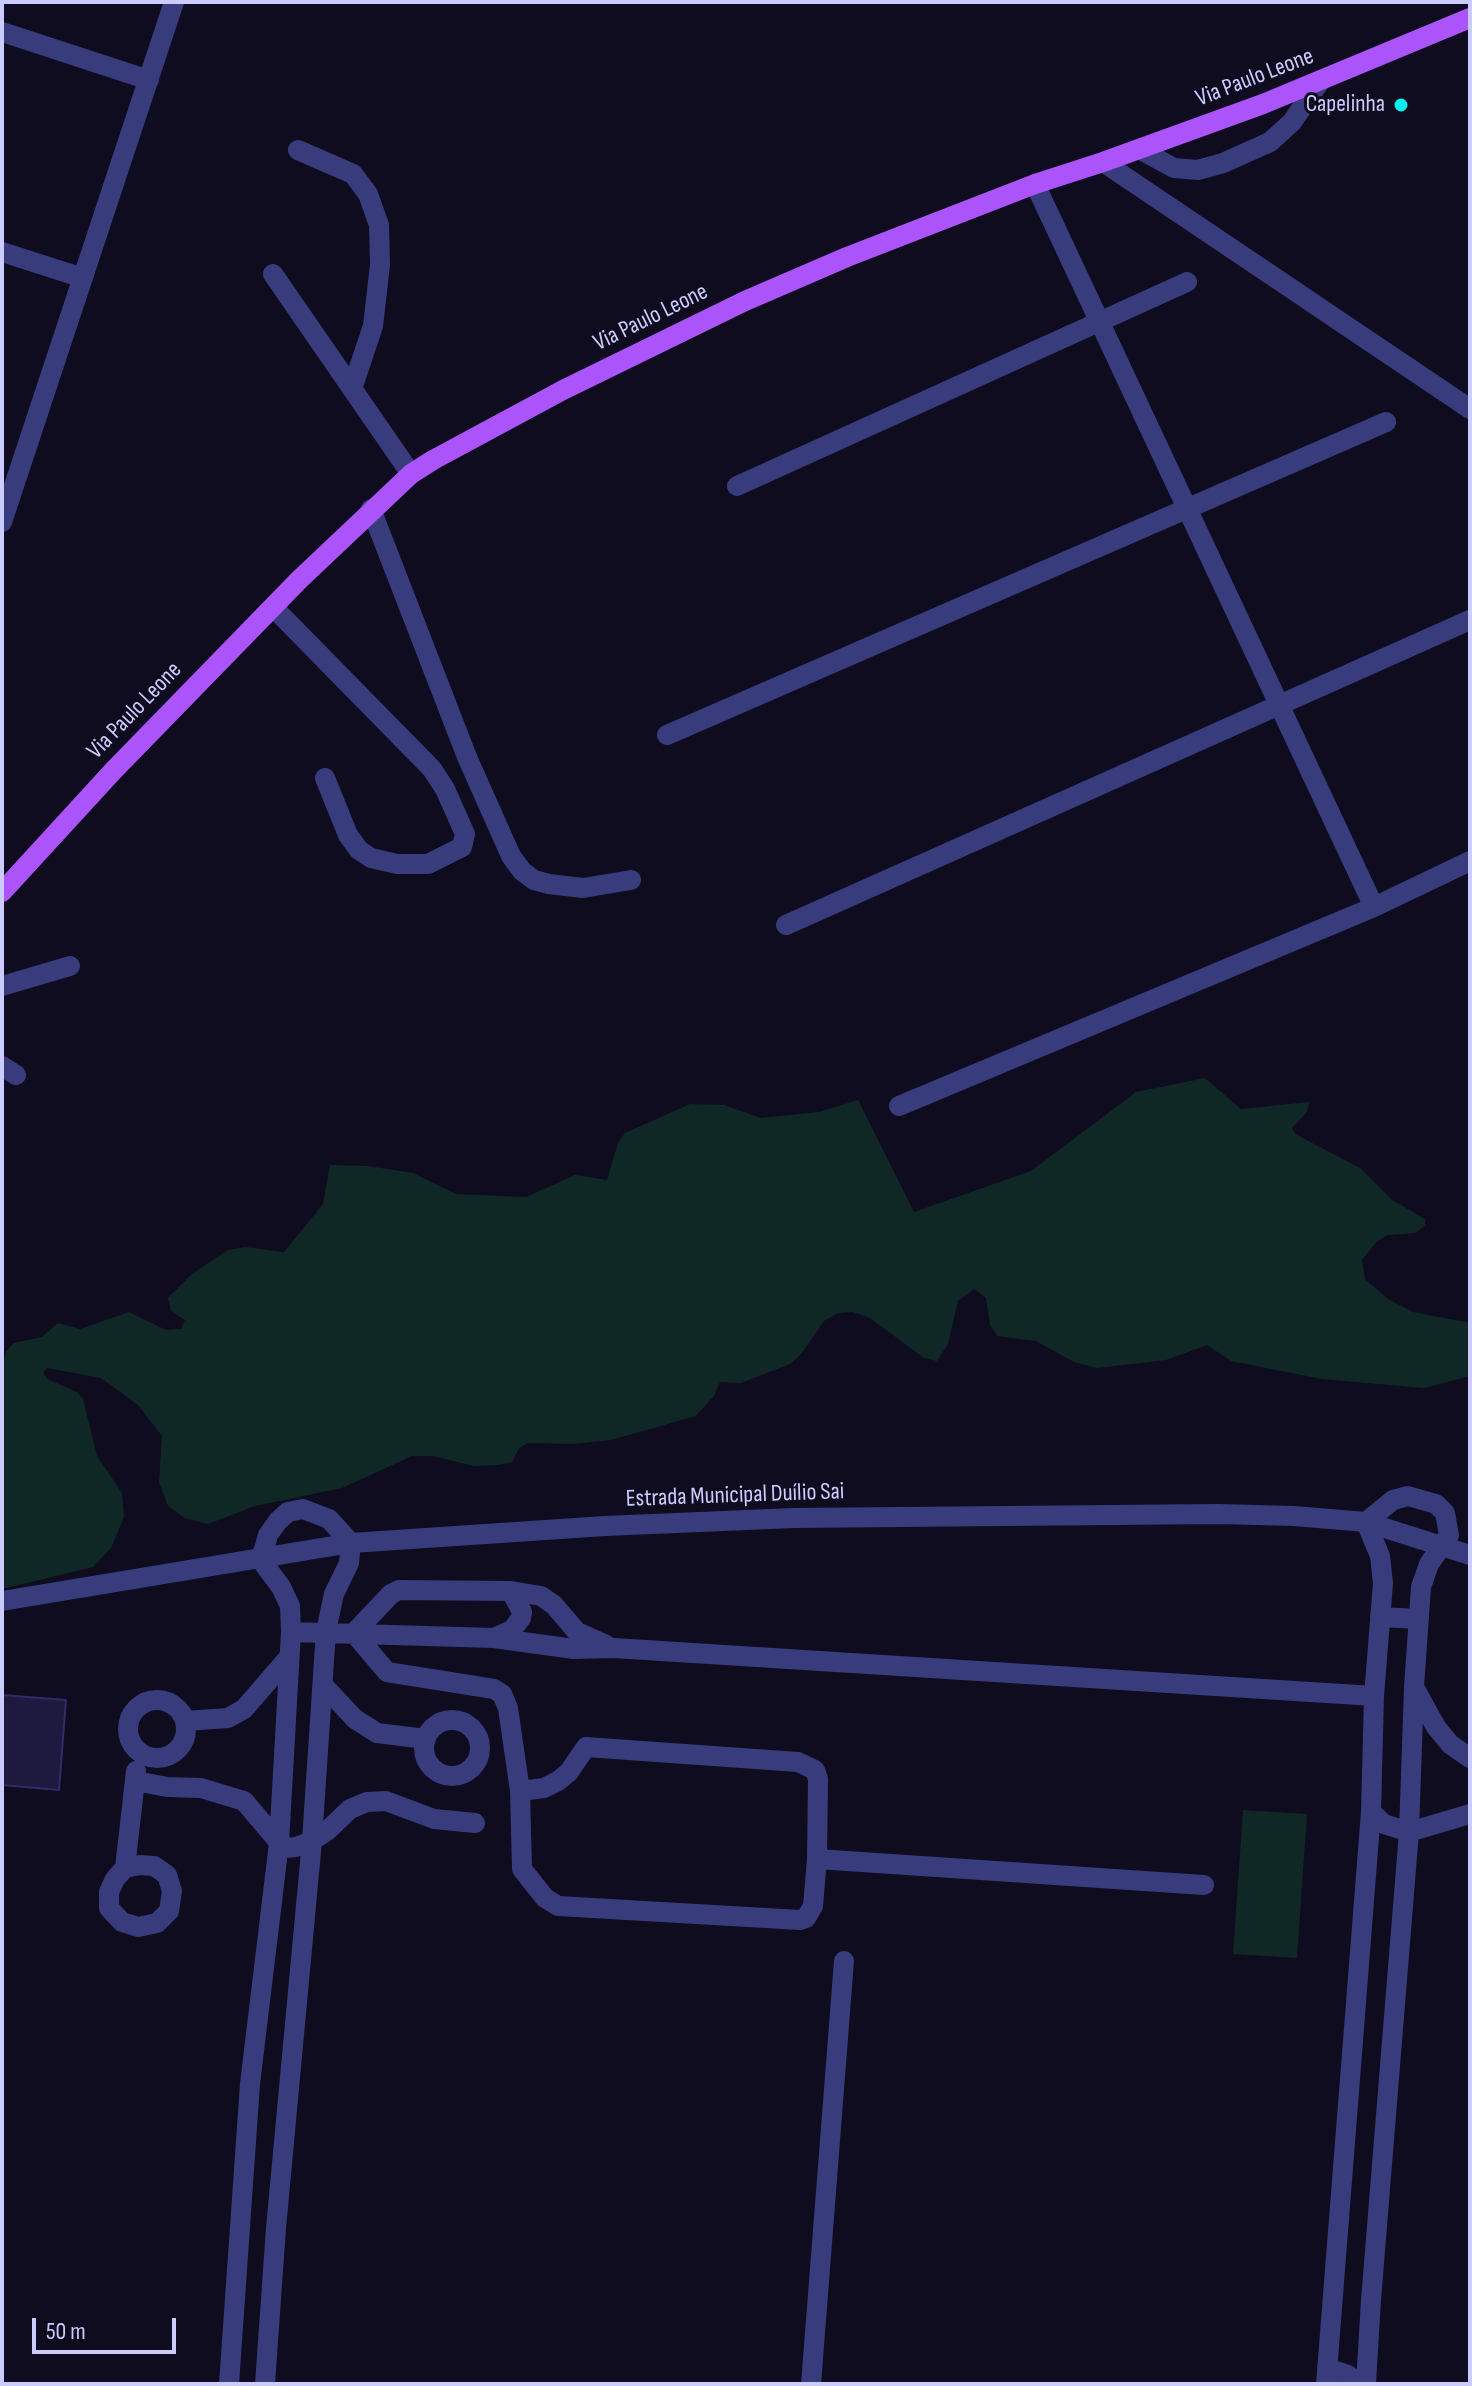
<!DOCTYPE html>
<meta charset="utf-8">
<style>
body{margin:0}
#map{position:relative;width:1472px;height:2386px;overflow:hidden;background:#0e0c1e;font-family:"Sofia Sans Condensed",sans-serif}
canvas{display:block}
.frame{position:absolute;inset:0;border:4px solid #cbcbfe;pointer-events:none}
.scale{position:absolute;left:32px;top:2318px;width:144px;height:36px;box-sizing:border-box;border:4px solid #cbcbfe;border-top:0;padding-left:10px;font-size:24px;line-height:28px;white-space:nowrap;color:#cbcbfe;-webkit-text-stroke:6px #0e0c1e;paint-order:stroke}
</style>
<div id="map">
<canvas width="1472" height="2386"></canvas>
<div class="frame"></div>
<div class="scale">50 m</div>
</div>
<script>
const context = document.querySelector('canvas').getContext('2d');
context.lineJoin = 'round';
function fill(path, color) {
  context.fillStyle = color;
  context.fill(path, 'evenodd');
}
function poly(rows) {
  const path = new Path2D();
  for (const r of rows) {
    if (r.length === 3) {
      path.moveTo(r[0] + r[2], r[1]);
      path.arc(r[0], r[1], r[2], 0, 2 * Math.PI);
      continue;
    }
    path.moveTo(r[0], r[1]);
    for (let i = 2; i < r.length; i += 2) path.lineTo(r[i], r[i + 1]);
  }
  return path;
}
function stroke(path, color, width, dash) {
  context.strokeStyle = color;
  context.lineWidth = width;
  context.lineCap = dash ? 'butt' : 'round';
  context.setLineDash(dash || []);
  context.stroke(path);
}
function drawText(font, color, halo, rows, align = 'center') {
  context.font = font + ' "Sofia Sans Condensed",sans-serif';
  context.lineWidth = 6;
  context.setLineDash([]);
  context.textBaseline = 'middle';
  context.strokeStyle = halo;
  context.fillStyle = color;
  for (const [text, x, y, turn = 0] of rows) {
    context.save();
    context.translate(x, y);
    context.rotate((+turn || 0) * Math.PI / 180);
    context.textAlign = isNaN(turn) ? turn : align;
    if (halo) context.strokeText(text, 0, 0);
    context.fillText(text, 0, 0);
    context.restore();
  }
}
const green = poly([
 [1205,1078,1241,1109,1309,1102,1307,1112,1292,1128,1295,1134,1360,1168,1392,1200,1425,1219,1425,1225,1416,1233,1388,1235,1377,1241,1362,1260,1365,1279,1388,1299,1413,1312,1470,1323,1470,1376,1424,1388,1322,1379,1231,1361,1207,1345,1166,1360,1097,1368,1074,1362,1036,1341,997,1336,990,1325,986,1298,974,1289,958,1301,948,1344,937,1361,924,1358,870,1318,853,1312,838,1313,824,1321,802,1353,790,1364,741,1383,720,1382,714,1396,696,1416,611,1440,571,1444,528,1443,519,1448,512,1462,499,1465,474,1466,433,1456,412,1456,342,1488,255,1506,208,1524,185,1518,168,1506,159,1482,162,1436,138,1405,101,1378,47,1368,43,1372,47,1379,77,1392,83,1399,97,1456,122,1493,124,1517,111,1548,93,1567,2,1589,2,1366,6,1352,14,1343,42,1337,58,1323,80,1329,129,1312,166,1330,181,1329,185,1320,171,1311,168,1298,192,1274,228,1250,245,1247,284,1252,323,1204,330,1165,368,1166,413,1173,456,1194,526,1197,575,1175,607,1180,618,1143,625,1133,690,1104,724,1105,761,1118,819,1112,858,1100,914,1212,1031,1171,1136,1092],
 [1243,1810,1307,1814,1297,1958,1233,1954]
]);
const building = poly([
 [2,1695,66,1700,59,1790,2,1785,2,1695]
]);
const minor = poly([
 [2,32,149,80],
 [1139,149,1174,168,1198,170,1223,163,1270,142,1292,122,1321,80],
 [298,150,353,174,368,194,379,225,380,265,373,326,352,389],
 [1103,162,1470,409],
 [1035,184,1374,907],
 [2,252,83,278],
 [273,274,411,474],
 [737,486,1187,282],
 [371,509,467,757,511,856,522,871,534,880,549,884,583,888,631,880],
 [2,522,174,2],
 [274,608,432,769,445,789,465,834,462,847,428,864,397,864,371,858,359,850,348,835,325,778],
 [667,735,1386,422],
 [786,925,1470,620],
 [2,986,70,966],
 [2,1066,16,1075],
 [899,1106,1374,907,1470,861],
 [261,1560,268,1535,278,1521,288,1512,303,1509,329,1519,351,1543,349,1563,334,1594,326,1631,312,1841,276,2228,265,2384],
 [2,1601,351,1543,605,1526,794,1518,1218,1514,1294,1516,1366,1522,1470,1555],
 [1380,1617,1419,1619],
 [291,1632,494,1638,574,1649,614,1648,1374,1696],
 [354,1633,387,1672,494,1689,502,1694,508,1708,520,1791,522,1869,545,1898,558,1906,800,1920,806,1918,813,1906,817,1859,1204,1885],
 [354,1633,391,1594,399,1590,511,1591,541,1596,554,1605,577,1632,606,1645],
 [494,1638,512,1630,521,1618,522,1612,511,1591],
 [323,1685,355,1719,377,1733,426,1739],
 [1414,1687,1436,1727,1450,1744,1470,1758],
 [157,1729,29],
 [452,1748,28],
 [185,1721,228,1718,244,1709,289,1657],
 [136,1781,167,1787,201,1788,244,1801,284,1848,296,1847,312,1841,327,1831,350,1809,367,1802,386,1801,434,1819,475,1823],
 [520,1791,544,1788,558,1781,569,1772,586,1747,798,1762,815,1770,818,1779,817,1859],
 [1371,1812,1384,1824,1409,1832,1470,1814],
 [140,1865,154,1866,167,1875,172,1891,169,1911,157,1923,138,1927,122,1922,109,1908,109,1892,115,1879,125,1868,140,1865],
 [125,1868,136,1771],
 [1327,2368,1348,2375,1359,2384],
 [229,2384,250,2084,279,1843,291,1632,290,1606,281,1587,261,1560],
 [811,2384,844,1961],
 [1326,2384,1371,1812,1374,1696,1383,1583,1380,1556,1366,1522,1393,1500,1408,1496,1436,1504,1445,1513,1449,1535,1429,1564,1421,1587,1414,1687,1409,1832,1371,2300,1366,2384]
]);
const major = poly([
 [2,892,113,771,299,580,411,474,433,460,563,390,745,301,847,257,1035,184,1103,162,1263,104,1470,18]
]);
const markers = [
 [1401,105,8,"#05f0f0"]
];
const streetNames = [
 ["Via Paulo Leone",1255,78,-21],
 ["Via Paulo Leone",651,318,-26],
 ["Via Paulo Leone",135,711,-46],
 ["Estrada Municipal Duílio Sai",735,1496,-2]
];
const poiNames = [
 ["Capelinha",1385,105]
];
fill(green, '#102825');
fill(building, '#1d193f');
stroke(building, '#312b6a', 2);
stroke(minor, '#383c7c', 20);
stroke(major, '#ac54fc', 20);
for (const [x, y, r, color] of markers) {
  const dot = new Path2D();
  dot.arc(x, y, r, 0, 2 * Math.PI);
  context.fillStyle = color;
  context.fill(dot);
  stroke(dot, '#0e0c1e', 3);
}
drawText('24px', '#cbcbfe', '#0e0c1e', streetNames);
drawText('24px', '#cbcbfe', '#0e0c1e', poiNames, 'right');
</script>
